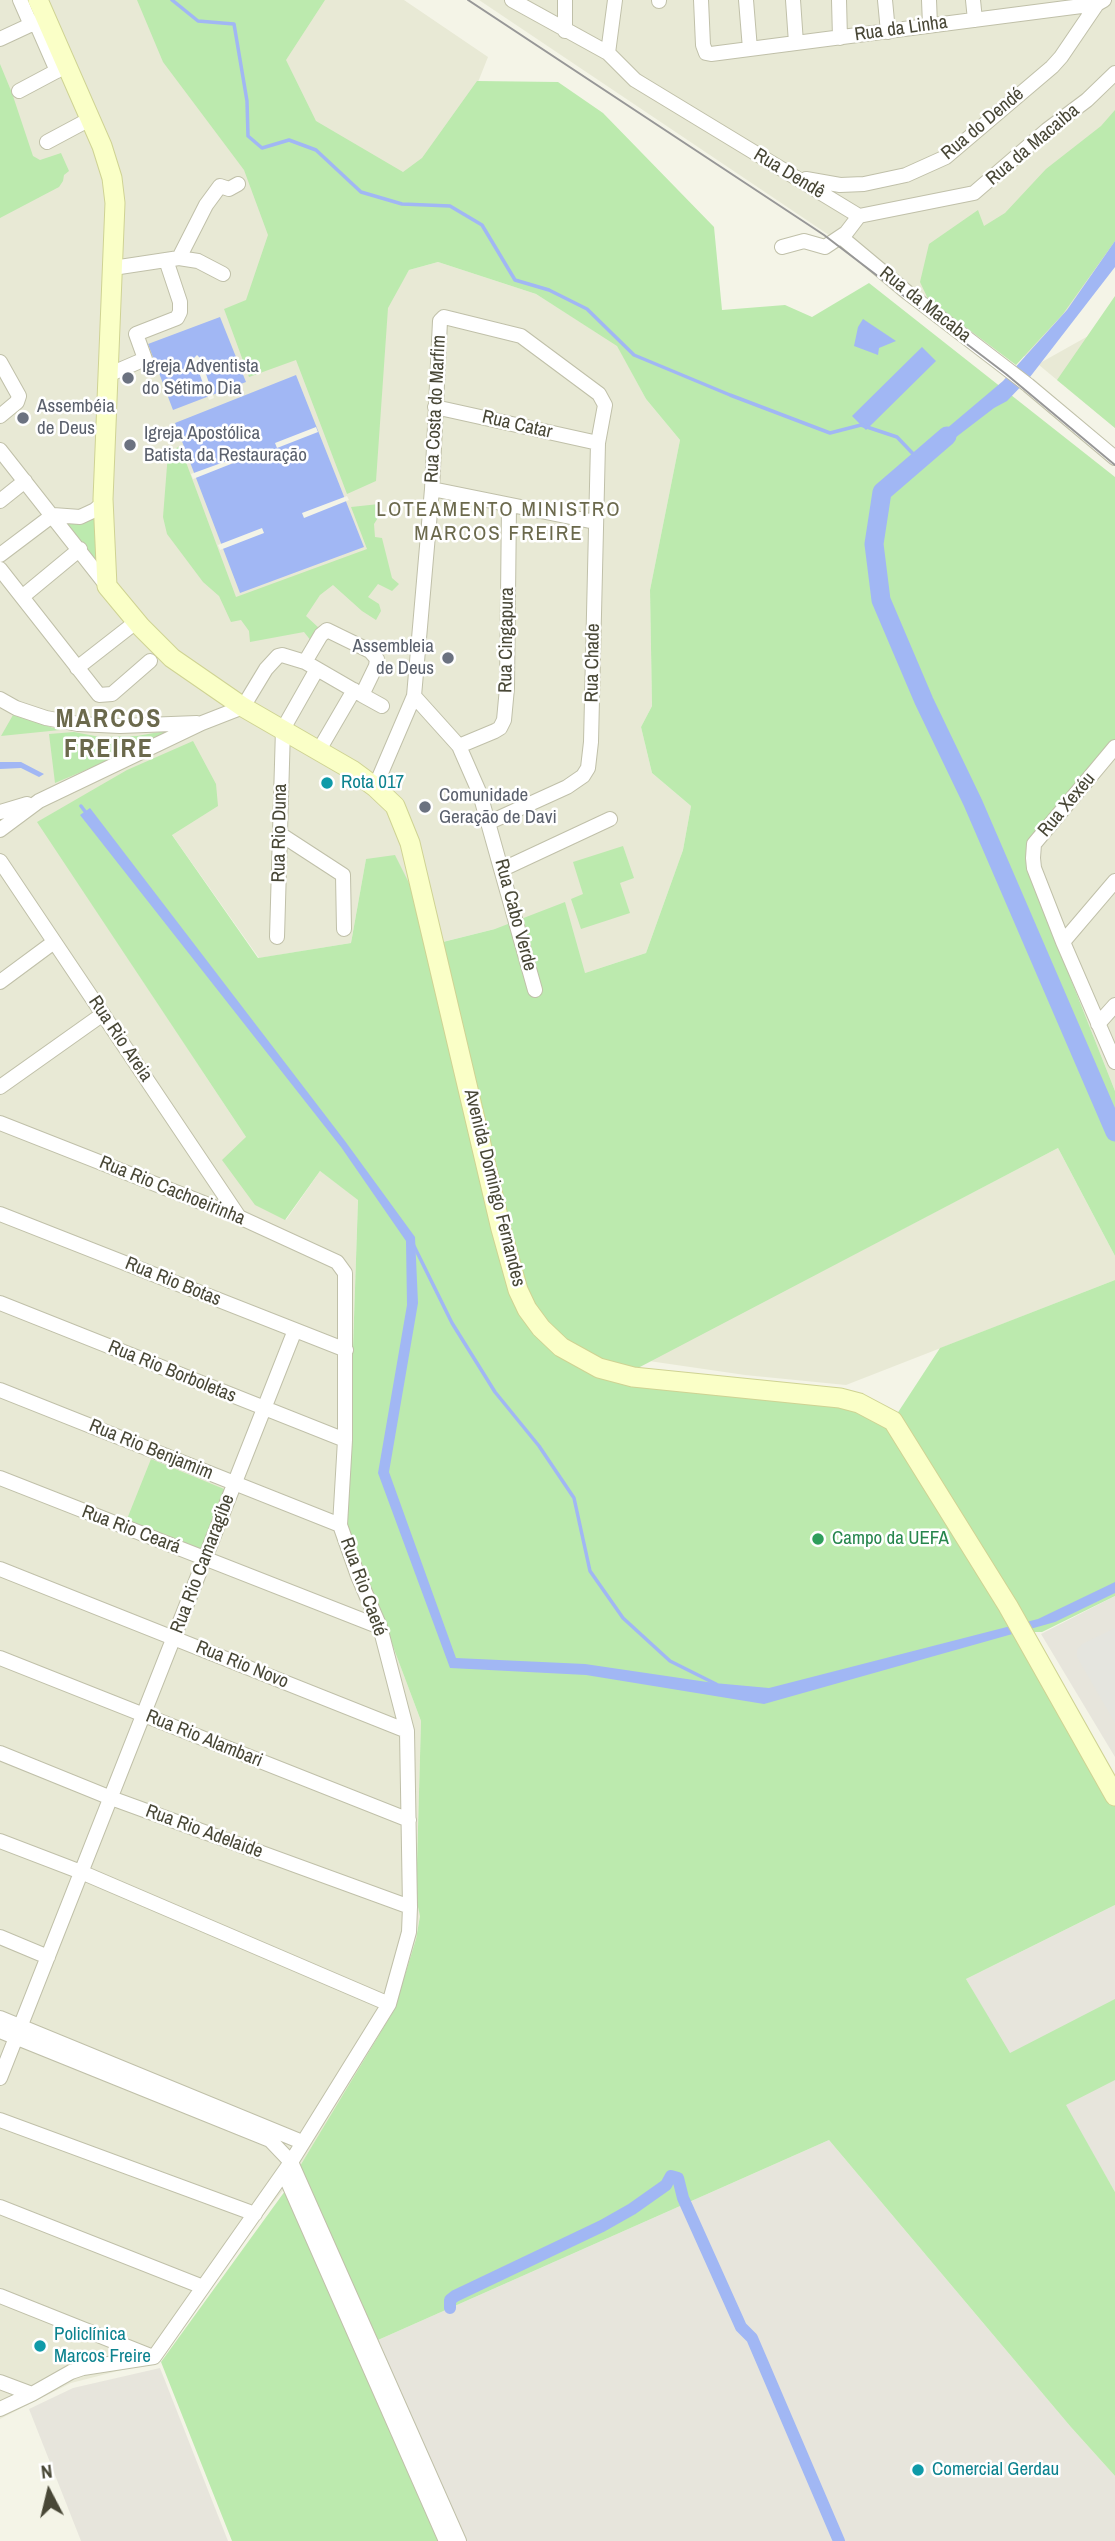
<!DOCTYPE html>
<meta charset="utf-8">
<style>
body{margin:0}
#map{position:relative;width:1115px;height:2541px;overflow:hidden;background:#f4f4e7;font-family:"Archivo Narrow",sans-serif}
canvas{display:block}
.north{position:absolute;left:14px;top:2457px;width:70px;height:70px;-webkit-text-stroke:5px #fff;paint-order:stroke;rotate:353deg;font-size:19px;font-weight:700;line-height:28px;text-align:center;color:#484736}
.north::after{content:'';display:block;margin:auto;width:24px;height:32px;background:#484736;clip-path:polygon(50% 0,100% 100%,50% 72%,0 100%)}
</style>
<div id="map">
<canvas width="1115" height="2541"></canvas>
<div class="north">N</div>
</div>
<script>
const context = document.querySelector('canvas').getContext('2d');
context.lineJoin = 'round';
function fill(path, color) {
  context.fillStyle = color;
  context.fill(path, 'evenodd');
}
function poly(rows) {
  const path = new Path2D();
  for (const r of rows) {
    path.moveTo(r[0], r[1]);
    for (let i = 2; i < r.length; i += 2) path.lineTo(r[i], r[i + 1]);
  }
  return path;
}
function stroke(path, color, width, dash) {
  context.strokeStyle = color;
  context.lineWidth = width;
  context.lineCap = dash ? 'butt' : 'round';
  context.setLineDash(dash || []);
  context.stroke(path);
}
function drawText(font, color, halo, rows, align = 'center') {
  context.font = font + ' "Archivo Narrow",sans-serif';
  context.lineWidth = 5;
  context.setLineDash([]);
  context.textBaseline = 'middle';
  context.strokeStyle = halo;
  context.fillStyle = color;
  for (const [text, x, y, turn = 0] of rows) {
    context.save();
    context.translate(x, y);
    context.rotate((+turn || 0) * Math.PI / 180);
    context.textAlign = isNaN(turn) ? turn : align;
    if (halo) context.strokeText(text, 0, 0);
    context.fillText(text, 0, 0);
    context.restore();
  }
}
const residential = poly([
 [0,0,404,0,488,57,391,300,409,270,438,262,536,294,617,345,646,399,680,440,650,590,652,706,641,727,652,773,691,806,683,850,646,953,585,973,495,929,439,943,366,859,351,943,259,958,127,771,38,822,246,1137,286,1220,320,1171,358,1199,347,1524,421,1721,416,1898,420,1915,416,1939,394,2010,293,2178,224,2264,157,2361,71,2383,0,2419],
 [479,0,1115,0,1115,249,1040,363,1115,321,1115,428,1039,365,902,284],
 [1115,741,1115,1091,1027,868,1028,851],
 [1058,1148,1115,1256,1115,1280,846,1385,745,1375,649,1361]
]);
const industrial = poly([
 [1115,1596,1115,1757,1041,1634],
 [1115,1905,1115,2192,1065,2105,1009,2054,966,1979],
 [829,2140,1070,2426,1115,2476,1115,2541,466,2541,378,2340],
 [160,2368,228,2541,81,2541,29,2409,73,2388]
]);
const green = poly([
 [137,0,325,0,286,60,316,121,403,172,422,158,477,81,558,82,603,113,714,227,722,310,785,305,812,317,869,283,1115,477,1115,741,1028,851,1027,868,1115,1091,1115,1119,1094,1073,1115,1132,1115,1256,1058,1148,638,1368,603,1368,840,1398,893,1420,940,1348,1115,1280,1115,1596,1042,1632,1023,1632,1115,1796,1115,1905,966,1979,1010,2053,1115,1999,1115,2080,1066,2105,1115,2192,1115,2476,1070,2426,829,2140,378,2340,300,2166,394,2010,416,1939,420,1916,416,1898,421,1721,347,1524,358,1200,320,1171,285,1220,255,1205,222,1160,246,1137,37,822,127,770,193,741,216,784,218,806,172,835,258,958,351,943,366,859,395,855,430,925,435,944,495,929,565,902,585,973,646,953,683,850,691,806,652,773,641,727,652,706,650,590,680,440,646,399,617,346,536,294,438,262,409,270,388,308,376,481,347,494,296,360,249,377,224,309,246,300,268,235,244,170,163,62],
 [0,64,12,93,33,156,40,160,61,153,69,171,64,175,63,181,59,187,0,218],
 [1115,110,1115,241,1063,314,1016,365,928,299,920,282,929,244,978,210,984,226,1005,213,1046,169,1101,126],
 [1115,296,1115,428,1057,380],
 [180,446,236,597,367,549,351,507,379,504,381,513,374,524,375,537,382,538,392,578,399,584,392,591,378,584,368,597,379,604,381,611,376,620,362,611,333,585,320,595,306,616,320,629,312,642,304,632,250,642,249,631,241,620,231,622,219,596,203,582,167,534,163,517,168,453],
 [95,516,100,567,60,519],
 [13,715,60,730,1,736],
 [188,727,55,783,49,734,74,732,100,737,137,736],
 [623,846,634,878,620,883,630,913,581,929,571,899,583,894,573,862],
 [151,1459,229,1491,203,1556,125,1524],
 [285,2191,441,2541,232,2541,161,2362]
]);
const parking = poly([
 [1115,1628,1115,1723,1077,1657,1077,1650,1082,1644]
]);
const water = poly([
 [1115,241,1115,267,1030,377,1007,401,994,408,930,457,926,446,1003,381,1067,310],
 [220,317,246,382,173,410,148,344],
 [863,319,896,341,879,348,878,355,854,346,858,327],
 [922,347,936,361,866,430,852,416],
 [296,375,364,547,240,593,175,423],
 [0,762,21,762,44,774,39,777,21,768,0,769],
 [90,808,345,1141,415,1237,418,1303,389,1472,456,1658,585,1664,714,1683,769,1688,1038,1619,1115,1582,1115,1593,1055,1622,764,1704,586,1675,450,1668,378,1473,407,1305,406,1241,341,1147,80,815]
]);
const pier = poly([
 [197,355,201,359,214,398,209,400,196,364,193,359],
 [316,427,318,432,277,448,275,443],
 [235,458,236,462,193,479,191,474],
 [347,496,349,500,304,518,302,513],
 [262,528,264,533,220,550,218,545]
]);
const stream = poly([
 [172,0,198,21,234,24,247,101,248,136,262,148,289,140,316,150,361,192,402,204,450,206,482,225,515,280,549,290,587,309,634,355,730,395,830,433,861,425,897,437,919,460],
 [81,806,87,814],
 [413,1244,452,1323,495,1392,539,1446,574,1498,590,1571,623,1618,670,1661,716,1684]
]);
const canal = poly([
 [450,2308,450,2300,455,2296,602,2226,632,2209,666,2185,671,2176,678,2178,683,2198,741,2327,752,2338,839,2541]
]);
const river = poly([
 [947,436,882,492,874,544,881,600,924,701,973,803,1115,1132]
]);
const minor = poly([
 [20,0,31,25],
 [512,0,608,53,635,80,859,216],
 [565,0,565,31],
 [659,0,659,1],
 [701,0,703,45,706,53,711,54,1066,8,1097,4,1104,0],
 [746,0,750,49],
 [793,0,796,43],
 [839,0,840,38],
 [885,0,888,32],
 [929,0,930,25],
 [973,0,975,20],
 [36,23,57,71],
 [0,39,43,19],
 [608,53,615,0],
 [19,91,66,66],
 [47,142,90,119],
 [806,179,840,185,864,184,906,175,946,157,1052,67,1061,57,1097,4],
 [859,216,974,193,1047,130,1087,100,1115,73],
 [841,237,908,293,1028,385,1115,458],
 [782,247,804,241,825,247,846,233,859,216],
 [179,258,206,205,220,186,229,189,238,184],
 [113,268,179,258,198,261,223,274],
 [0,362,19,396,17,402,0,416],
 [108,375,145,359,136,334,177,318,180,312,180,302,168,266],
 [435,407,598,443],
 [0,450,107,586],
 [432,489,595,522],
 [0,501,25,481],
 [0,555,53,515,80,517,95,510,101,505,103,499],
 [0,569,99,695,112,694,150,661],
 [22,597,80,549],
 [77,668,136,622],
 [362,695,382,706],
 [414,696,459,746,480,794,535,990],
 [0,699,16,708,46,718,78,724,120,726,197,723],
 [459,746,495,731,500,728,504,720,507,688,509,505],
 [1115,747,1034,844,1033,858,1034,868,1063,942,1115,1062],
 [319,750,354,690],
 [375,787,414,696,432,489,440,321,444,317,521,336,599,394,605,405,598,443,591,742,588,768,583,776,567,787,490,822],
 [0,812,27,804],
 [0,830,39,801,202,723,243,707,266,669,278,656,282,655,305,662,362,695,376,666,377,659,370,651,327,630,321,635,305,662],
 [280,834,343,875,344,929],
 [0,861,239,1217],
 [503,869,610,819],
 [277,937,283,729,317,669],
 [1063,942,1115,881],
 [0,982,54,942],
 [1098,1024,1115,1005],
 [0,1087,103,1014],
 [0,1123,239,1217,337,1262,345,1273,345,1440,340,1525,358,1576,380,1627,407,1731,410,1907,409,1932,389,2004,291,2162,154,2357,83,2368,71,2372,32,2394,0,2382],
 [0,1214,346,1350],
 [0,1303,345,1440],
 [0,1390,340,1525],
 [0,1478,380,1627],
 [0,1569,407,1731],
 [0,1658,409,1820],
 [0,1753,111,1798,410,1907],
 [0,1841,81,1872,389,2004],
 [0,1937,48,1957],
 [0,2018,302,2142],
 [0,2031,270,2140,291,2162,459,2541],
 [0,2078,295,1330],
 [0,2120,255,2214],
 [284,2173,446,2541],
 [0,2207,203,2287],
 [0,2296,153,2357],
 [0,2409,32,2394]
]);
const secondary = poly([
 [38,0,102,146,112,178,115,203,103,499,107,586,141,627,172,658,243,707,352,770,375,787,395,806,410,843,501,1229,518,1290,527,1309,541,1328,561,1347,599,1368,633,1377,840,1398,859,1403,893,1421,1008,1606,1115,1796]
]);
const tram = poly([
 [468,0,824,235,1006,374,1115,465]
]);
const markers = [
 [128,378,7,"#6b7280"],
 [23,418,7,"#6b7280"],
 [130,445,7,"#6b7280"],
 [448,658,7,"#6b7280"],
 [327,783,7,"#0f9aa8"],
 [425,807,7,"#6b7280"],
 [818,1539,7,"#2e9e5b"],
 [40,2346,7,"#0f9aa8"],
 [918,2470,7,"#0f9aa8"]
];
const streetNames = [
 ["Rua da Linha",901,29,-8],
 ["Rua do Dendé",983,124,-40],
 ["Rua da Macaiba",1033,145,-40],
 ["Rua Dendê",789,174,31],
 ["Rua da Macaba",925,305,38],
 ["Rua Costa do Marfim",436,409,-87],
 ["Rua Catar",517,425,13],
 ["Rua Cingapura",507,640,-89],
 ["Rua Chade",593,663,-89],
 ["Rua Xexéu",1067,805,-50],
 ["Rua Rio Duna",280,833,-89],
 ["Rua Cabo Verde",515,915,75],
 ["Rua Rio Areia",120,1039,56],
 ["Avenida Domingo Fernandes",494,1188,76],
 ["Rua Rio Cachoeirinha",172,1191,22],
 ["Rua Rio Botas",173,1282,22],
 ["Rua Rio Borboletas",172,1372,22],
 ["Rua Rio Benjamim",151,1450,22],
 ["Rua Rio Ceará",131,1530,21],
 ["Rua Rio Camaragibe",203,1564,-69],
 ["Rua Rio Caeté",363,1587,70],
 ["Rua Rio Novo",242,1665,22],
 ["Rua Rio Alambari",204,1739,22],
 ["Rua Rio Adelaide",204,1832,20]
];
const worshipNames = [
 ["Igreja Adventista",142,367],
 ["do Sétimo Dia",142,389],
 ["Assembéia",37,407],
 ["de Deus",37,429],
 ["Igreja Apostólica",144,434],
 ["Batista da Restauração",144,456],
 ["Assembleia",434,647,"right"],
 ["de Deus",434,669,"right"],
 ["Comunidade",439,796],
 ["Geração de Davi",439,818]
];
const cultureNames = [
 ["Rota 017",341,783],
 ["Policlínica",54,2335],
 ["Marcos Freire",54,2357],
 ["Comercial Gerdau",932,2470]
];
const leisureNames = [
 ["Campo da UEFA",832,1539]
];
const neighbourhoodNames = [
 ["LOTEAMENTO MINISTRO",499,510],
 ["MARCOS FREIRE",499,534]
];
const districtNames = [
 ["MARCOS",109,720],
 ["FREIRE",109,750]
];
fill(residential, '#e8e9d5');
fill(industrial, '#e7e5dc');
fill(green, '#bceaae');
fill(parking, '#e5e5df');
fill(water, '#a1b7f4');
fill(pier, '#f4f4e7');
stroke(stream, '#a1b7f4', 3.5);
stroke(canal, '#a1b7f4', 12);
stroke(river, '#a1b7f4', 19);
stroke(minor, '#c0c0a9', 16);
stroke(secondary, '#cfd393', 21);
stroke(minor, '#fff', 14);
stroke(secondary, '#faffc7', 19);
stroke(tram, '#979797', 2);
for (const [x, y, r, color] of markers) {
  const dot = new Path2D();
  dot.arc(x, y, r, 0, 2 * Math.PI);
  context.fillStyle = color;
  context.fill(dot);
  stroke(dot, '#fff', 2.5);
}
drawText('19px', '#484736', '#fff', streetNames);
drawText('19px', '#5b616d', '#fff', worshipNames, 'left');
drawText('19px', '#0d838f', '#fff', cultureNames, 'left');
drawText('19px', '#27864d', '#fff', leisureNames, 'left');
context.letterSpacing = '2px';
drawText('21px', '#6b694c', '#fff', neighbourhoodNames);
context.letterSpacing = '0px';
context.letterSpacing = '2px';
drawText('bold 26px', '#6b694c', '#fff', districtNames);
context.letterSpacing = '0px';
</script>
